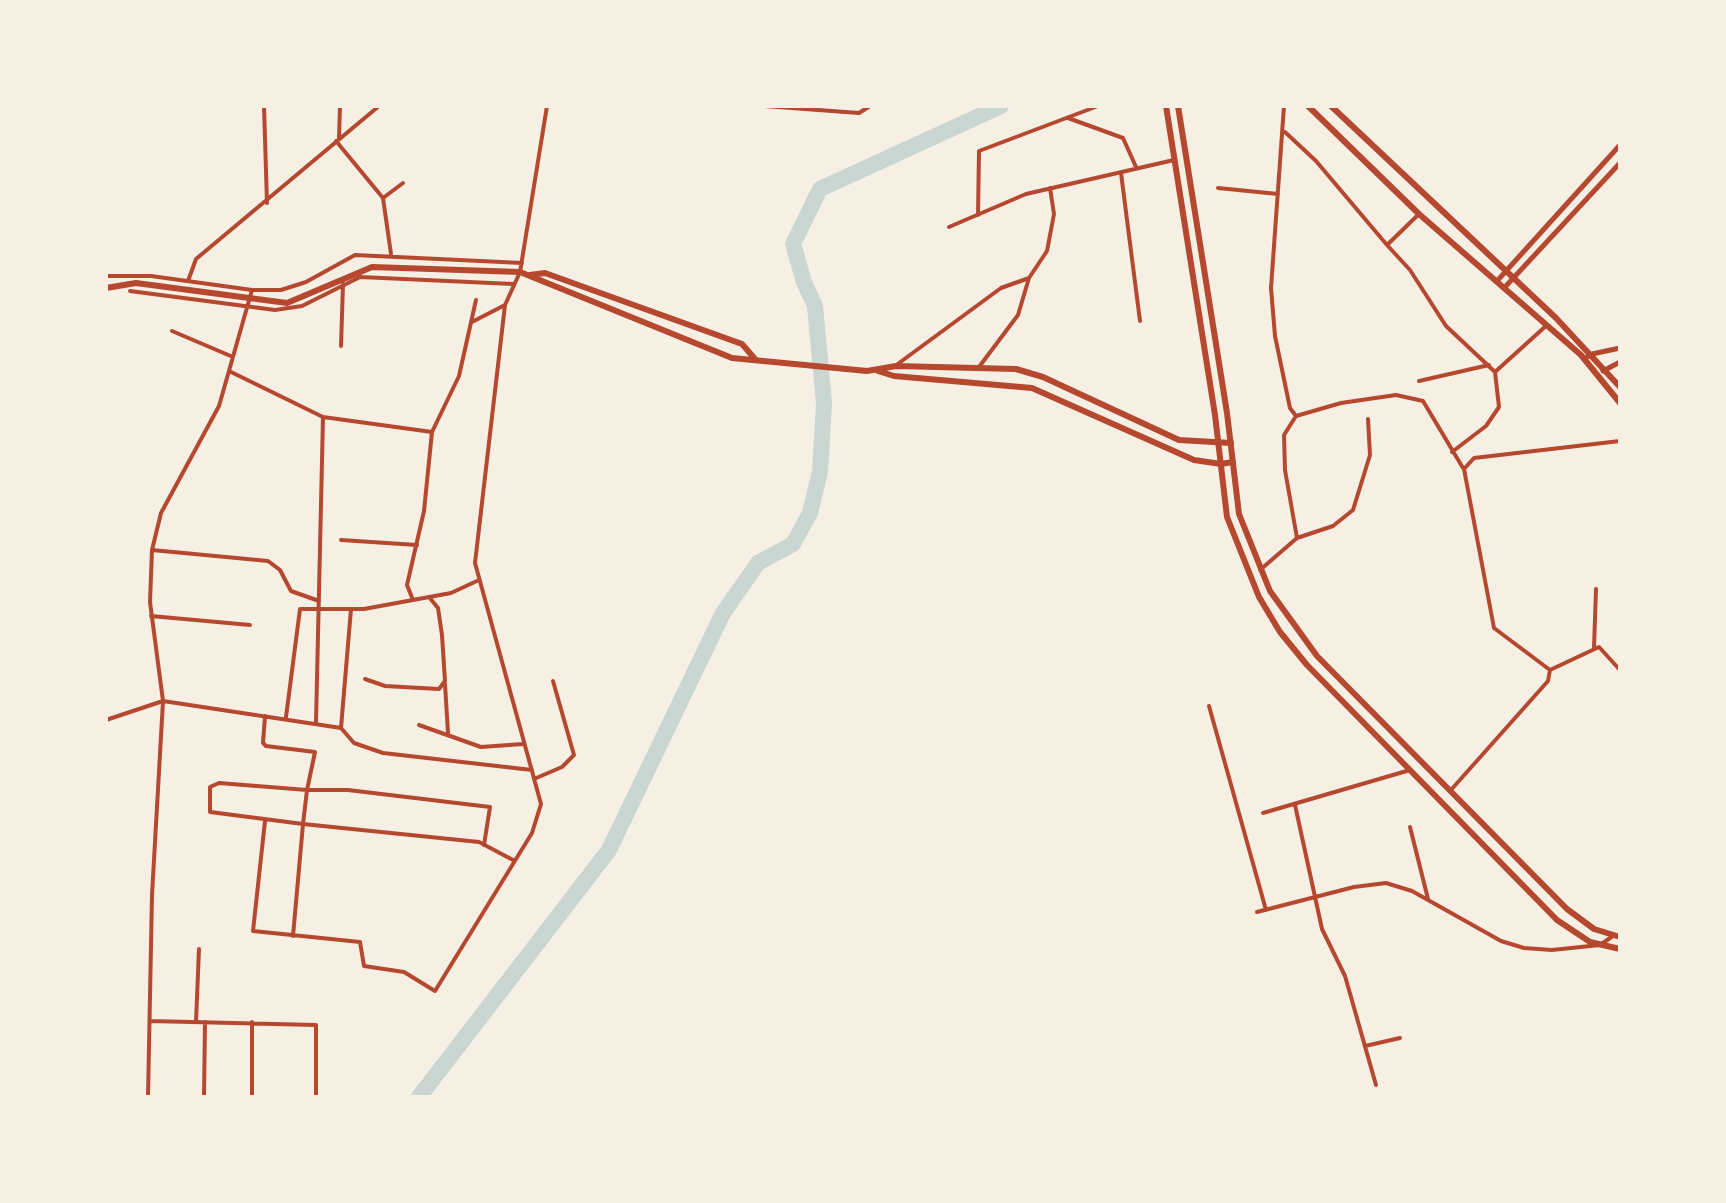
<!DOCTYPE html>
<style>
body{margin:0}
#map{position:relative;width:1726px;height:1203px;overflow:hidden;background:#f6efe4;font-family:"Roboto Condensed",sans-serif}
canvas{display:block}
.frame{position:absolute;inset:0;border:108px solid #f6efe4;pointer-events:none}
</style>
<div id="map">
<canvas width="1726" height="1203"></canvas>
<div class="frame"></div>
</div>
<script>
const context = document.querySelector('canvas').getContext('2d');
context.lineJoin = 'round';
function poly(rows) {
  const path = new Path2D();
  for (const r of rows) {
    path.moveTo(r[0], r[1]);
    for (let i = 2; i < r.length; i += 2) path.lineTo(r[i], r[i + 1]);
  }
  return path;
}
function stroke(path, color, width, dash) {
  context.strokeStyle = color;
  context.lineWidth = width;
  context.lineCap = dash ? 'butt' : 'round';
  context.setLineDash(dash || []);
  context.stroke(path);
}
const river = poly([
 [419,1097,609,850,723,613,758,563,793,544,810,513,820,472,824,403,815,306,804,282,793,244,820,189,1001,106]
]);
const minor = poly([
 [264,106,267,203],
 [764,106,859,113,870,106],
 [1068,118,1123,138,1136,167],
 [1285,132,1316,161,1387,245],
 [339,138,340,106],
 [336,141,383,198,391,254],
 [1121,173,1140,321],
 [1218,188,1278,194],
 [383,198,403,183],
 [1419,214,1387,245,1410,270,1446,326,1495,372,1499,407,1486,426,1452,452],
 [978,215,979,151,1098,106],
 [949,227,1026,194,1174,160],
 [106,276,151,276,252,290,281,290,306,282,355,255,522,263],
 [188,281,196,259,379,106],
 [130,291,275,310,302,306,360,277,513,284],
 [472,322,505,305],
 [172,331,233,357],
 [341,346,343,284],
 [895,366,1001,288,1029,278,1047,251,1054,214,1050,188],
 [979,367,1018,315,1029,278],
 [229,371,323,417],
 [1495,372,1547,325],
 [1419,381,1489,365],
 [1296,416,1341,403,1396,395,1423,401,1463,468],
 [1297,538,1333,526,1353,510,1370,455,1368,419],
 [341,540,417,545],
 [152,550,268,561,280,570,291,591,319,601],
 [1260,570,1297,538,1285,470,1284,435,1296,416,1290,408,1275,336,1271,288,1284,106],
 [413,600,407,585,424,511,432,432],
 [151,616,250,625],
 [1594,648,1596,589],
 [1550,670,1599,647,1620,670],
 [365,679,385,686,439,689,445,681,442,635,438,608,429,597],
 [445,684,448,733],
 [1209,706,1266,910],
 [265,716,263,743,266,746,315,752,307,790,303,824,210,812,210,787,219,783,307,790,348,790,490,807,484,845],
 [286,717,300,609,364,609,451,593,479,580],
 [106,720,163,701,341,728,354,743,383,753,532,770],
 [316,722,323,417,432,432,459,376,476,300],
 [419,725,481,747,523,744],
 [341,728,351,609],
 [534,779,562,767,574,755,553,681],
 [1450,791,1548,681,1550,670,1494,628,1464,469,1474,458,1620,441],
 [1295,805,1322,929,1345,976,1376,1085],
 [1263,813,1410,770],
 [265,821,253,931,360,942,364,966,404,972,435,991,532,833,541,804,475,563,505,305,520,272,547,106],
 [1410,827,1428,899],
 [1257,912,1354,887,1386,883,1412,891,1501,941,1524,948,1552,950,1600,945,1613,936],
 [293,936,303,824,479,842,513,860],
 [150,1021,316,1025,316,1097],
 [196,1022,199,949],
 [1365,1046,1400,1038],
 [148,1097,152,895,163,701,150,602,152,550,161,513,219,406,252,290],
 [204,1097,205,1022],
 [252,1097,252,1022]
]);
const tertiary = poly([
 [1497,281,1620,145],
 [1505,287,1620,163]
]);
const secondary = poly([
 [1584,359,1592,354,1620,348],
 [1603,371,1620,362]
]);
const primary = poly([
 [1308,106,1419,214,1581,355,1620,403],
 [1331,106,1556,318,1620,387],
 [530,275,545,273,742,344,755,359],
 [106,288,136,283,287,303,372,267,520,272,732,358,867,371,896,366,1016,369,1043,377,1179,440,1231,443],
 [878,371,894,376,1032,388,1194,460,1221,464,1233,462]
]);
const trunk = poly([
 [1166,106,1215,415,1227,517,1259,597,1280,632,1307,665,1557,920,1590,942,1620,949],
 [1178,106,1227,413,1239,514,1270,591,1317,656,1567,909,1594,929,1620,937]
]);
stroke(river, '#c9d6d2', 16);
stroke(minor, '#b5482f', 4);
stroke(tertiary, '#b5482f', 5);
stroke(secondary, '#b5482f', 5);
stroke(primary, '#b5482f', 6);
stroke(trunk, '#b5482f', 6);
</script>
